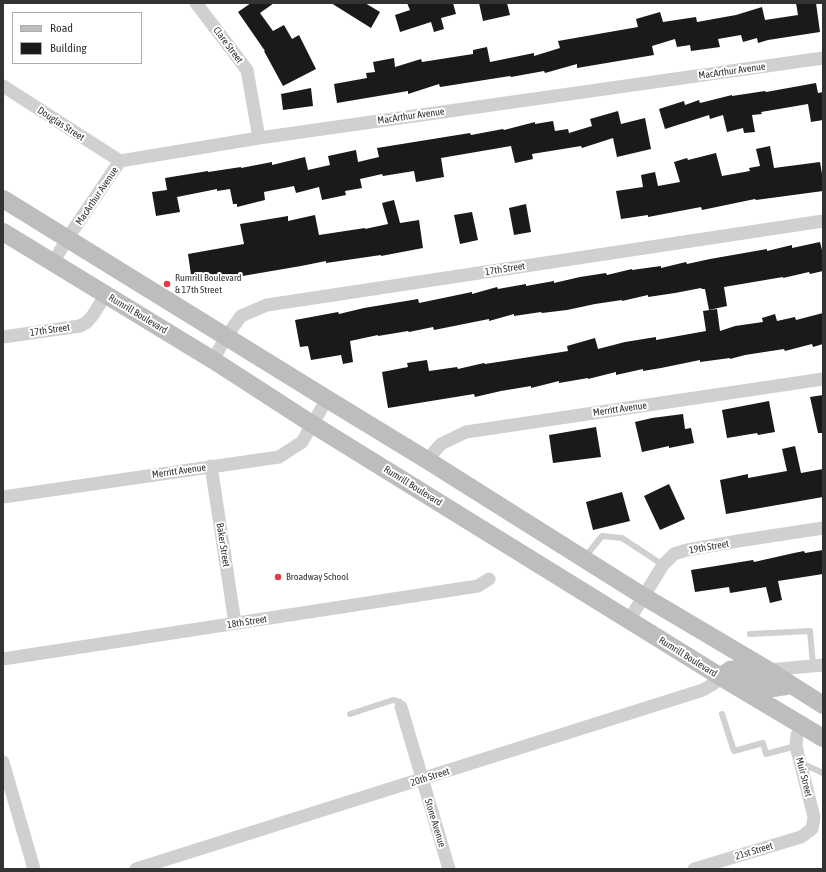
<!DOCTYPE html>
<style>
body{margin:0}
#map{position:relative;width:826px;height:872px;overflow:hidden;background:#fff;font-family:"Asap Condensed",sans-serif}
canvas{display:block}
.frame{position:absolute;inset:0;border:4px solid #333;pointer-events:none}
.legend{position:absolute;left:12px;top:12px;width:130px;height:52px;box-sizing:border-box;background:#fff;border:1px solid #adadad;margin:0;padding:5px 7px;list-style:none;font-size:12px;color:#333}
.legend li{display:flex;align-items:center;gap:8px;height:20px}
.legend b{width:20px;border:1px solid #adadad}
</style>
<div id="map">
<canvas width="826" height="872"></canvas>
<div class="frame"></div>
<ul class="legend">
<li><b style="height:5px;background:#bdbdbd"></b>Road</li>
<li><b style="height:11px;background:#1a1a1a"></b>Building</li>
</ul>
</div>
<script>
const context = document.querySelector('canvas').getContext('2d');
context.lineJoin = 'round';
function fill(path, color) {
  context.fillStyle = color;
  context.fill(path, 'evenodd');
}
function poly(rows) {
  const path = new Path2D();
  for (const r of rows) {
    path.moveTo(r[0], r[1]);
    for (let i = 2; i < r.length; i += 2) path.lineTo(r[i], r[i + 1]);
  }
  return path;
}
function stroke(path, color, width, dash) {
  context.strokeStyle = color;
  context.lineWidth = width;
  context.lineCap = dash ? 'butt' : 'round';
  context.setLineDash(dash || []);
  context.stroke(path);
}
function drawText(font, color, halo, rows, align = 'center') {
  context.font = font + ' "Asap Condensed",sans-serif';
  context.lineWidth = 4;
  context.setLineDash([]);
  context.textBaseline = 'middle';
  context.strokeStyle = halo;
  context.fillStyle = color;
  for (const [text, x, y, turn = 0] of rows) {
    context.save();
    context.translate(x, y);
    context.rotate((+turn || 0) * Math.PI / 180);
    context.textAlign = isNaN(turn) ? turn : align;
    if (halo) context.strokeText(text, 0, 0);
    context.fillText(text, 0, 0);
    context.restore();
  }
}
const building = poly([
 [251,3,274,3,260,13,273,31,284,25,292,39,299,35,316,69,283,86,264,51,265,51,238,12],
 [331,3,365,3,380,12,371,28],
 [407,3,453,3,456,14,441,18,444,29,434,32,431,22,400,32,395,15,410,10],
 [479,3,507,3,510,15,483,21],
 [796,3,816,3,820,32,768,40,758,43,757,38,743,42,741,35,718,39,720,47,691,51,690,45,677,47,675,39,652,46,654,55,577,68,577,64,545,73,544,71,511,77,510,76,440,87,439,84,408,94,408,91,337,103,334,84,367,78,366,73,375,72,373,62,394,58,395,67,421,59,422,62,473,54,473,50,487,47,490,62,534,53,534,56,560,48,558,41,638,27,636,19,660,12,663,22,696,17,697,22,736,15,762,7,765,20,798,15],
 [816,83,818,93,823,92,823,120,811,122,808,104,761,112,762,114,752,115,755,132,744,133,743,128,727,132,723,115,710,119,709,115,665,129,659,109,684,101,685,105,699,100,700,103,732,95,732,96,765,91,766,92],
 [311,88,313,106,283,110,281,94],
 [618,111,621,124,645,118,651,149,617,157,613,138,582,148,581,146,532,154,533,159,515,163,511,146,441,158,444,177,416,182,414,171,383,176,382,174,360,179,362,188,345,191,346,195,322,200,319,187,296,193,294,186,264,192,265,200,237,207,237,204,233,204,230,189,217,191,217,189,177,197,180,212,156,216,152,192,167,190,165,178,208,171,208,172,241,167,241,168,272,162,272,165,305,157,308,170,330,165,328,156,356,150,358,162,379,157,377,148,470,133,471,135,503,129,504,130,535,122,535,124,553,121,555,131,568,129,569,133,592,126,590,119],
 [770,146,774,168,820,162,823,180,823,191,756,200,755,199,702,210,701,207,648,217,648,215,621,219,616,191,643,187,641,175,655,172,658,186,680,182,674,162,687,158,688,160,716,153,722,176,750,171,749,168,760,166,756,149],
 [394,200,400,223,419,220,423,248,381,256,381,255,326,263,326,261,301,266,219,280,219,278,192,282,188,254,244,244,240,224,288,216,288,221,315,215,319,235,365,228,365,229,388,224,382,203],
 [526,204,531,232,514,235,509,208],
 [472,212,478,240,460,244,454,215],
 [820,242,823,254,823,271,810,274,809,272,783,278,783,277,724,287,727,306,709,310,705,289,702,289,701,288,675,293,648,297,648,295,622,301,622,300,595,304,567,310,542,313,541,312,514,316,514,314,489,321,489,319,434,330,433,327,409,332,408,331,378,336,378,335,350,341,353,362,343,364,341,355,311,360,308,346,300,347,295,320,338,312,339,314,364,308,418,299,419,303,472,292,472,294,497,287,498,289,526,284,526,286,554,281,554,283,580,277,606,273,607,275,632,269,632,270,661,266,661,268,686,262,687,264,710,259,767,249,767,251,792,245,792,248],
 [717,309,720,331,735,326,763,322,762,318,775,314,777,321,795,317,796,320,823,313,823,344,813,347,812,344,785,351,784,349,745,355,730,359,730,358,700,362,700,360,661,368,643,371,643,369,616,375,616,372,588,379,588,378,559,383,559,381,531,388,531,386,501,391,475,397,474,394,388,408,382,372,408,367,407,363,427,360,429,371,457,367,458,369,484,363,485,364,568,351,567,346,595,338,598,349,625,342,656,337,656,340,706,331,703,311],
 [823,395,823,433,818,433,810,397],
 [769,401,775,432,758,435,757,433,727,438,722,410],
 [683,414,685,429,691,428,694,443,669,448,669,446,642,452,635,422,652,418],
 [596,427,601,457,553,463,549,435],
 [795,446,801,473,823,469,823,497,726,514,720,480,748,474,748,478,787,471,782,449],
 [669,484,685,519,660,530,644,496],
 [622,492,630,521,593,530,586,502],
 [823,550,823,574,778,581,782,600,770,603,766,587,730,593,729,587,695,592,691,570,753,560,754,562,794,553,804,551,805,553]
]);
const service = poly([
 [585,557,602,536,622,538,663,565],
 [750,634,810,631,813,665],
 [350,714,393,700,400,702,401,707],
 [722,714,734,751,763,743,766,754,796,746],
 [801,763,823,773]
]);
const minor = poly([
 [196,3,247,70,259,138],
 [3,86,120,161],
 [53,263,67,239,120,161,259,138,823,58],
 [3,337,80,326,87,322,93,315,106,294],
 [213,360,226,337,241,316,267,305,823,221],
 [427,460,441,444,466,432,823,379],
 [211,466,235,623],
 [3,497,279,457,302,442,327,399],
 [629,620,663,565,674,554,687,550,738,541,823,528],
 [3,659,478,586,489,579],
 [768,670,823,665],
 [401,707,449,869],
 [3,762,34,869],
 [136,869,703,690,713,684,721,677],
 [694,869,801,837,812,829,814,817,796,746,797,735,802,726]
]);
const secondary = poly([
 [3,199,327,399,427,460,643,596,768,670,823,705],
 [3,232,213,360,312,424,721,677,823,738],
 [721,677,730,670,737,669,743,670,773,688,786,686]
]);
const markers = [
 [167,284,4,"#e63946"],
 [278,577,4,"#e63946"]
];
const streetNames = [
 ["Clare Street",228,45,53],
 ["MacArthur Avenue",732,71,-8],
 ["MacArthur Avenue",411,116,-8],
 ["Douglas Street",61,124,33],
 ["MacArthur Avenue",97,196,-56],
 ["17th Street",505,269,-9],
 ["Rumrill Boulevard",138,314,31],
 ["17th Street",50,330,-8],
 ["Merritt Avenue",620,409,-8],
 ["Merritt Avenue",179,471,-8],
 ["Rumrill Boulevard",413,486,32],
 ["Baker Street",223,545,81],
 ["19th Street",709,547,-10],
 ["18th Street",247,622,-9],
 ["Rumrill Boulevard",688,657,32],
 ["20th Street",430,777,-18],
 ["Muir Street",804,777,76],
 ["Stone Avenue",435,823,73],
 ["21st Street",754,851,-17]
];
const poiNames = [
 ["Rumrill Boulevard",175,278],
 ["& 17th Street",175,290],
 ["Broadway School",286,577]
];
fill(building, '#1a1a1a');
stroke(service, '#d0d0d0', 6);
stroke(minor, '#d0d0d0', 13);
stroke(secondary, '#bdbdbd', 18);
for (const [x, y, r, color] of markers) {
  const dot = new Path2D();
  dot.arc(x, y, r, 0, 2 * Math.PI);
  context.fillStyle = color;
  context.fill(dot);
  stroke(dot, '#fff', 1.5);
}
drawText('10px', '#333', '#fff', streetNames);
drawText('10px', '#333', '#fff', poiNames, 'left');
</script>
